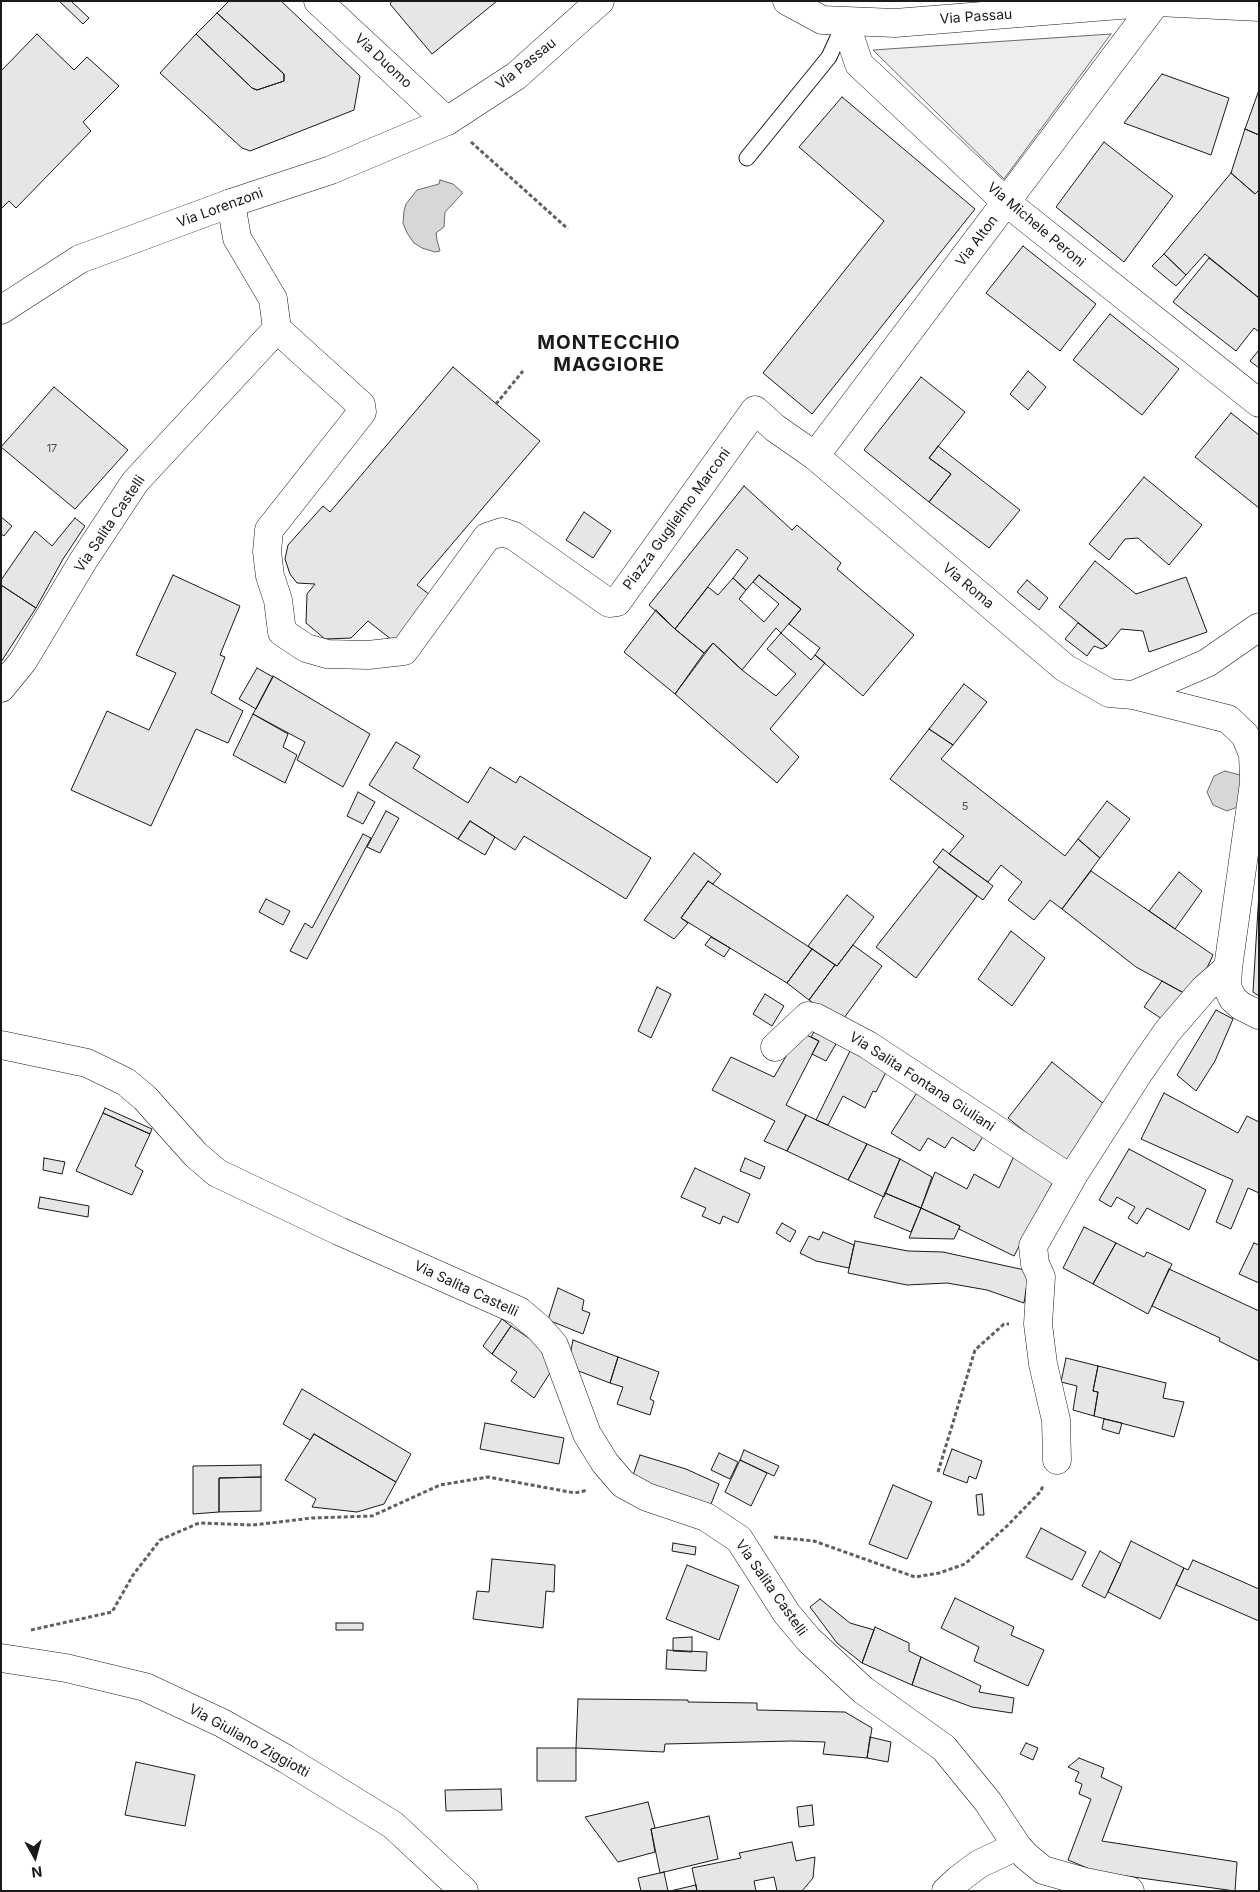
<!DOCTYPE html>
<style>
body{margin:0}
#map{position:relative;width:1260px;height:1892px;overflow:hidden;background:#fff;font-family:Inter,sans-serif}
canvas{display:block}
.frame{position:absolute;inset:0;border:2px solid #1a1a1a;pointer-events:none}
.north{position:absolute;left:10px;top:1832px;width:50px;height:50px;-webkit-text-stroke:4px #fff;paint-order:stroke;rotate:173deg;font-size:14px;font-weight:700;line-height:20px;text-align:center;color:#1a1a1a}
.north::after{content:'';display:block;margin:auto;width:18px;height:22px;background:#1a1a1a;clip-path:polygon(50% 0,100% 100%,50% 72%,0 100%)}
</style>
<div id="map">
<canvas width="1260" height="1892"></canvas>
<div class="frame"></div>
<div class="north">N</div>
</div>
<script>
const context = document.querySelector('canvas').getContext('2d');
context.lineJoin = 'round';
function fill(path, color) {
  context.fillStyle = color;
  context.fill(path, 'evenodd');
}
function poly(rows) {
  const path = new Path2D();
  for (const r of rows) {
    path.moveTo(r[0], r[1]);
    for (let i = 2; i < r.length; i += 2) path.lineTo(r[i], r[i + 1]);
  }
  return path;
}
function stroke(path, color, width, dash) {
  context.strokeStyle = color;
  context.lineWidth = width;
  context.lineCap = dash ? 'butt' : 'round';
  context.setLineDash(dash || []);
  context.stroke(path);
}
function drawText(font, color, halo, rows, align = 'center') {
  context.font = font + ' Inter,sans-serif';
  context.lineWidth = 4;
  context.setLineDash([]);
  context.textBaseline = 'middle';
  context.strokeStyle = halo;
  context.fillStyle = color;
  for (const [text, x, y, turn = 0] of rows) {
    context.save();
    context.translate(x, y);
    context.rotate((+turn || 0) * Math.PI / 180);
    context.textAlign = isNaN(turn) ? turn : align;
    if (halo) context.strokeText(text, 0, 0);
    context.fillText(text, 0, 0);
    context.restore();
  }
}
const green = poly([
 [1111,34,1004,179,873,50,1111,34]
]);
const water = poly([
 [440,180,453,184,462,192,462,194,445,212,444,227,436,233,437,240,440,251,435,252,422,248,414,243,407,233,403,223,404,211,406,204,417,190,439,184,440,180],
 [1225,771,1240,775,1248,793,1240,806,1227,811,1213,805,1207,792,1214,776,1225,771]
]);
const building = poly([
 [59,1,71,1,89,18,83,24,59,1],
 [229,1,281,1,360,76,354,110,250,151,242,148,160,73,196,34,252,88,257,90,284,81,284,74,217,13,229,1],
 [392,1,497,1,432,54,390,4,392,1],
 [217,13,284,74,284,81,257,90,252,88,196,34,217,13],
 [37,34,74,70,87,57,119,86,83,122,91,131,16,208,9,201,1,209,1,71,37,34],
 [1162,74,1229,98,1211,155,1124,123,1162,74],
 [1259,90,1259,135,1245,129,1259,90],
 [842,97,975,209,812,414,763,373,884,221,799,147,842,97],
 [1245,129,1259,135,1259,190,1255,194,1231,173,1245,129],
 [1104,142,1173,196,1124,262,1056,207,1104,142],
 [1231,173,1255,194,1259,190,1259,298,1205,254,1186,275,1164,254,1231,173],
 [1023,246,1096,304,1060,351,986,293,1023,246],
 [1164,254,1186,275,1176,286,1152,266,1164,254],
 [1209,258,1259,298,1259,329,1258,331,1254,328,1236,351,1173,302,1209,258],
 [1110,314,1179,369,1142,415,1073,360,1110,314],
 [1259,350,1259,368,1250,361,1259,350],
 [453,367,540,441,417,585,434,598,401,642,392,640,368,621,351,638,325,639,306,623,307,594,315,584,297,583,290,574,285,559,288,545,323,506,330,512,453,367],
 [1028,371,1046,387,1028,410,1010,394,1028,371],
 [921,377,965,412,929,458,951,474,929,502,864,450,921,377],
 [54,387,128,450,75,509,1,447,54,387],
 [1231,413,1259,435,1259,508,1195,457,1231,413],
 [938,446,1020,510,989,548,929,502,951,474,929,458,938,446],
 [1144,477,1202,525,1169,565,1138,538,1125,539,1109,560,1089,544,1144,477],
 [744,486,792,530,797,525,841,563,837,569,914,635,863,696,815,655,820,648,789,624,801,609,759,575,746,590,733,578,748,558,737,549,675,629,649,605,744,486],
 [584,512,611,531,593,558,566,540,584,512],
 [1,517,12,526,4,536,1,534,1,517],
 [75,518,85,526,63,559,36,608,1,585,1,580,35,531,52,546,75,518],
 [1095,561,1136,594,1186,577,1207,632,1149,652,1143,631,1121,629,1107,646,1059,607,1095,561],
 [173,575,240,606,220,655,225,657,211,693,243,711,228,743,196,729,151,826,71,790,107,711,149,730,176,673,136,655,173,575],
 [759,575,801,609,781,633,776,628,742,670,713,643,704,653,675,629,708,587,718,595,733,578,746,590,739,599,764,622,779,604,753,582,759,575],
 [1027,580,1048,598,1039,610,1017,592,1027,580],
 [1,585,36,608,1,662,1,585],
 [656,610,675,629,704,653,675,694,624,652,656,610],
 [1078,623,1107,646,1102,649,1094,646,1087,656,1065,639,1078,623],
 [781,633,811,660,815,655,825,663,770,729,799,757,777,783,675,694,713,643,742,670,776,696,796,674,767,649,781,633],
 [257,668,273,677,256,709,239,699,257,668],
 [273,676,370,734,343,787,297,760,305,742,253,714,273,676],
 [964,684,987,702,953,745,929,729,964,684],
 [253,714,288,734,283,747,297,755,285,783,233,755,253,714],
 [929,729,953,745,941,759,1065,856,1078,839,1100,858,1062,909,1050,900,1034,920,1008,900,1022,882,1001,865,988,882,949,854,964,836,890,779,929,729],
 [396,742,420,756,413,768,468,803,490,767,516,783,520,776,651,858,626,899,524,836,515,850,470,821,458,839,369,785,396,742],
 [358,792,375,802,363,824,347,816,358,792],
 [1107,801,1130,819,1100,858,1078,839,1107,801],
 [386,811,399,818,380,853,367,847,386,811],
 [470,821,495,837,485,855,458,839,470,821],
 [363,834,371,838,307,959,290,951,305,923,312,928,363,834],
 [943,849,993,886,983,900,933,862,943,849],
 [694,853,721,874,713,884,708,881,681,918,688,923,674,939,644,920,694,853],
 [939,867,977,896,916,978,876,947,939,867],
 [1091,871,1213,955,1193,998,1136,967,1062,909,1091,871],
 [1179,872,1202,891,1175,929,1149,911,1179,872],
 [708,881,812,949,787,983,681,918,708,881],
 [1259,892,1259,996,1253,992,1259,892],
 [847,895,874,917,837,966,808,946,847,895],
 [266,899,290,911,283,925,259,912,266,899],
 [1011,931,1045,958,1012,1006,978,979,1011,931],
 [711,937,730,948,724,957,705,945,711,937],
 [853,945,882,966,841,1022,809,1000,835,965,837,966,853,945],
 [812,949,835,965,809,1000,787,983,812,949],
 [1162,981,1193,998,1171,1025,1144,1007,1162,981],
 [657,987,671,994,651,1038,638,1031,657,987],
 [765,994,784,1006,772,1026,753,1014,765,994],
 [1216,1010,1233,1019,1215,1061,1196,1091,1177,1075,1216,1010],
 [817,1026,840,1037,826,1061,812,1054,819,1041,811,1037,817,1026],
 [800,1032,819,1041,786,1105,806,1115,787,1151,764,1141,775,1121,712,1090,731,1057,774,1077,800,1032],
 [850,1051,890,1064,876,1092,873,1091,865,1108,843,1096,828,1125,816,1120,850,1051],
 [1052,1062,1110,1109,1065,1164,1008,1118,1052,1062],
 [920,1088,987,1130,974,1151,952,1137,945,1148,928,1138,920,1151,891,1133,920,1088],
 [1164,1093,1238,1133,1247,1116,1259,1122,1259,1193,1248,1188,1231,1229,1216,1222,1233,1180,1141,1139,1164,1093],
 [105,1108,152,1129,150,1134,103,1113,105,1108],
 [103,1113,150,1134,135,1166,143,1171,132,1195,76,1171,103,1113],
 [806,1115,867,1144,848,1180,787,1151,806,1115],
 [867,1144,900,1159,884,1197,848,1180,867,1144],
 [1129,1149,1206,1190,1189,1230,1147,1208,1137,1224,1128,1218,1135,1207,1117,1197,1111,1207,1099,1200,1129,1149],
 [1015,1154,1054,1180,1014,1256,959,1229,960,1226,921,1208,935,1172,967,1189,974,1174,999,1188,1015,1154],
 [44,1158,65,1162,62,1174,43,1170,44,1158],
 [745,1158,765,1167,760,1179,740,1171,745,1158],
 [900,1159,932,1177,921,1208,885,1193,900,1159],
 [695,1168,750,1194,738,1223,723,1216,720,1224,702,1216,706,1208,681,1197,695,1168],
 [885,1193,921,1208,911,1232,874,1217,885,1193],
 [40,1197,89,1206,88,1217,38,1208,40,1197],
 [921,1208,960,1226,954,1239,909,1238,921,1208],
 [782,1223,796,1231,790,1242,776,1233,782,1223],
 [1084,1227,1116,1243,1093,1284,1063,1268,1084,1227],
 [823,1232,854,1245,849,1268,816,1261,800,1253,809,1236,819,1240,823,1232],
 [855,1241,908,1251,943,1252,1029,1271,1024,1303,987,1290,947,1283,907,1285,848,1273,855,1241],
 [1116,1243,1144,1257,1147,1252,1172,1264,1148,1314,1093,1284,1116,1243],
 [1254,1243,1259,1245,1259,1283,1239,1274,1254,1243],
 [1169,1269,1259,1311,1259,1361,1219,1341,1220,1338,1152,1306,1169,1269],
 [558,1288,584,1300,582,1310,590,1313,583,1334,548,1320,558,1288],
 [502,1319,511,1326,492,1354,483,1346,502,1319],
 [511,1326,551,1353,557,1362,534,1398,511,1381,517,1372,492,1354,511,1326],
 [573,1340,618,1357,610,1383,576,1370,570,1355,573,1340],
 [618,1357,659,1372,650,1399,654,1401,650,1415,617,1404,623,1387,610,1383,618,1357],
 [1066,1358,1098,1366,1093,1391,1098,1392,1094,1416,1073,1410,1077,1386,1061,1382,1066,1358],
 [1098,1366,1166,1383,1163,1398,1184,1402,1174,1437,1094,1416,1098,1392,1093,1391,1098,1366],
 [302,1389,411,1454,396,1482,314,1434,310,1440,283,1424,302,1389],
 [1104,1419,1122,1423,1119,1434,1102,1429,1104,1419],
 [485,1423,564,1438,559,1464,480,1449,485,1423],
 [314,1434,396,1482,384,1504,357,1512,312,1507,316,1499,285,1480,314,1434],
 [952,1449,982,1461,976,1479,969,1476,967,1483,943,1474,952,1449],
 [744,1450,779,1466,774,1476,740,1460,744,1450],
 [719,1453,738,1462,730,1479,711,1470,719,1453],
 [640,1455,686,1469,719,1484,709,1509,632,1478,640,1455],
 [740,1460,767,1473,751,1506,725,1492,740,1460],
 [261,1465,261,1477,219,1478,219,1512,193,1514,193,1466,261,1465],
 [261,1477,261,1511,219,1512,219,1478,261,1477],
 [893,1485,932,1502,907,1559,869,1544,893,1485],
 [982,1494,984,1515,978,1515,976,1495,982,1494],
 [1041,1528,1086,1552,1072,1580,1026,1557,1041,1528],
 [1131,1541,1184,1568,1160,1619,1108,1592,1131,1541],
 [673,1543,696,1547,695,1555,672,1551,673,1543],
 [1100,1551,1121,1564,1105,1598,1082,1586,1100,1551],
 [492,1559,555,1565,554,1592,546,1591,543,1628,473,1619,477,1591,489,1592,492,1559],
 [1193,1560,1259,1589,1259,1621,1176,1585,1184,1568,1188,1570,1193,1560],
 [687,1565,739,1586,719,1640,666,1619,687,1565],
 [955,1598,1014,1627,1011,1635,1044,1650,1028,1686,974,1661,979,1647,941,1628,955,1598],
 [820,1599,850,1623,874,1630,862,1663,837,1643,810,1607,820,1599],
 [336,1623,363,1623,363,1630,336,1630,336,1623],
 [875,1627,909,1643,909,1651,921,1657,912,1685,862,1663,875,1627],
 [692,1637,692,1652,673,1651,673,1638,692,1637],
 [667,1650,707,1652,706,1671,666,1669,667,1650],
 [921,1657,981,1686,979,1692,1014,1698,1012,1713,972,1707,912,1685,921,1657],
 [578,1699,688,1700,688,1702,757,1703,757,1710,845,1712,872,1728,867,1758,823,1754,825,1742,792,1741,665,1744,664,1752,576,1748,578,1699],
 [870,1737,891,1742,888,1762,867,1758,870,1737],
 [1026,1743,1038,1748,1033,1760,1020,1754,1026,1743],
 [537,1748,576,1748,576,1781,537,1781,537,1748],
 [1079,1758,1104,1768,1101,1777,1122,1787,1102,1841,1237,1862,1235,1891,1097,1872,1068,1860,1091,1799,1079,1794,1082,1784,1075,1781,1079,1772,1068,1767,1079,1758],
 [136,1762,195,1775,185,1826,125,1815,136,1762],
 [501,1789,502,1810,446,1811,445,1790,501,1789],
 [648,1802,655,1828,651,1829,655,1852,618,1862,585,1817,648,1802],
 [812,1805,814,1825,799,1827,797,1807,812,1805],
 [709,1816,718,1859,660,1873,651,1829,709,1816],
 [792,1842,796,1861,815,1857,813,1878,802,1891,777,1891,774,1877,754,1881,756,1891,697,1891,692,1868,741,1858,739,1853,792,1842],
 [664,1872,668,1891,641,1891,638,1878,664,1872],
 [696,1885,697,1891,670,1891,696,1885]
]);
const path = poly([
 [471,142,568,229],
 [496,404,523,371],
 [938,1472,975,1350,1004,1324,1009,1324],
 [774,1537,814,1541,915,1577,939,1573,965,1564,1007,1526,1041,1491,1043,1485],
 [31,1630,112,1612,133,1575,160,1540,199,1523,253,1525,312,1518,372,1516,440,1485,488,1477,575,1493,588,1490]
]);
const lane = poly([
 [747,158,829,57,845,22]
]);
const street = poly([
 [318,1,447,121],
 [845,22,859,64,1006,202,1259,403],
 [231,203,237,238,273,299,277,329],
 [277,329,361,405,362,412,269,530,267,552,270,576,278,600,282,632,306,648,327,654,368,655,404,651,487,537,502,532,514,536,609,603,617,602,755,410,775,428,815,456,1065,668,1109,693,1133,695,1228,719,1245,735,1253,754,1254,780],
 [815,456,1157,1],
 [1,688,23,661,83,561,135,482,277,329],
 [1133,695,1207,663,1259,627],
 [1257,762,1228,968,1227,987,1233,999,1241,1006,1259,1015],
 [1,1045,87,1063,126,1082,145,1098,196,1155,217,1173,339,1231,519,1311,540,1329,554,1345,587,1434,605,1463,623,1484,647,1497,706,1517,739,1539,787,1614,809,1640,863,1690,944,1748,988,1802,1017,1846,1026,1856,1043,1870,1085,1882,1130,1891],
 [775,1047,808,1016,817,1018,868,1045,1071,1179],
 [1057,1460,1056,1420,1043,1364,1038,1324,1041,1277,1035,1264,1033,1246,1074,1174,1140,1071,1167,1032,1204,989,1228,968],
 [1,1658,66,1668,145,1687,222,1723,286,1759,393,1825,464,1891],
 [946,1891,959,1879,979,1864,1017,1846]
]);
const secondary = poly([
 [787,1,822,20,895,23,1157,2,1259,7],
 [1,310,80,259,231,203,331,170,447,121,516,76,600,1]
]);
const numberNames = [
 ["17",52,449],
 ["5",965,807]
];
const streetNames = [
 ["Via Passau",976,17,-4],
 ["Via Duomo",383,61,43],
 ["Via Passau",526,64,-39],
 ["Via Lorenzoni",220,208,-20],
 ["Via Michele Peroni",1036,225,40],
 ["Via Alton",977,241,-53],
 ["Piazza Guglielmo Marconi",677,519,-54],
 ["Via Salita Castelli",110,524,-56],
 ["Via Roma",968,586,40],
 ["Via Salita Fontana Giuliani",922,1082,33],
 ["Via Salita Castelli",466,1289,25],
 ["Via Salita Castelli",771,1588,55],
 ["Via Giuliano Ziggiotti",249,1741,29]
];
const districtNames = [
 ["MONTECCHIO",609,343],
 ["MAGGIORE",609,365]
];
fill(green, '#ededed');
stroke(green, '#6a6a6a', 1);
fill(water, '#d7d7d7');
stroke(water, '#6a6a6a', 1);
fill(building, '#e6e6e6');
stroke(building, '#1a1a1a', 1);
stroke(lane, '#1a1a1a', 17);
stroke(street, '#1a1a1a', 29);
stroke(secondary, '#1a1a1a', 29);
stroke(path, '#5f5f5f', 3, [4, 2.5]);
stroke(lane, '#fff', 15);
stroke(street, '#fff', 28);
stroke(secondary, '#fff', 28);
drawText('11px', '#4d4d4d', null, numberNames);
drawText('14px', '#1a1a1a', '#fff', streetNames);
context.letterSpacing = '1px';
drawText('bold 19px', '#1a1a1a', '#fff', districtNames);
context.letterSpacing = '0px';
</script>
